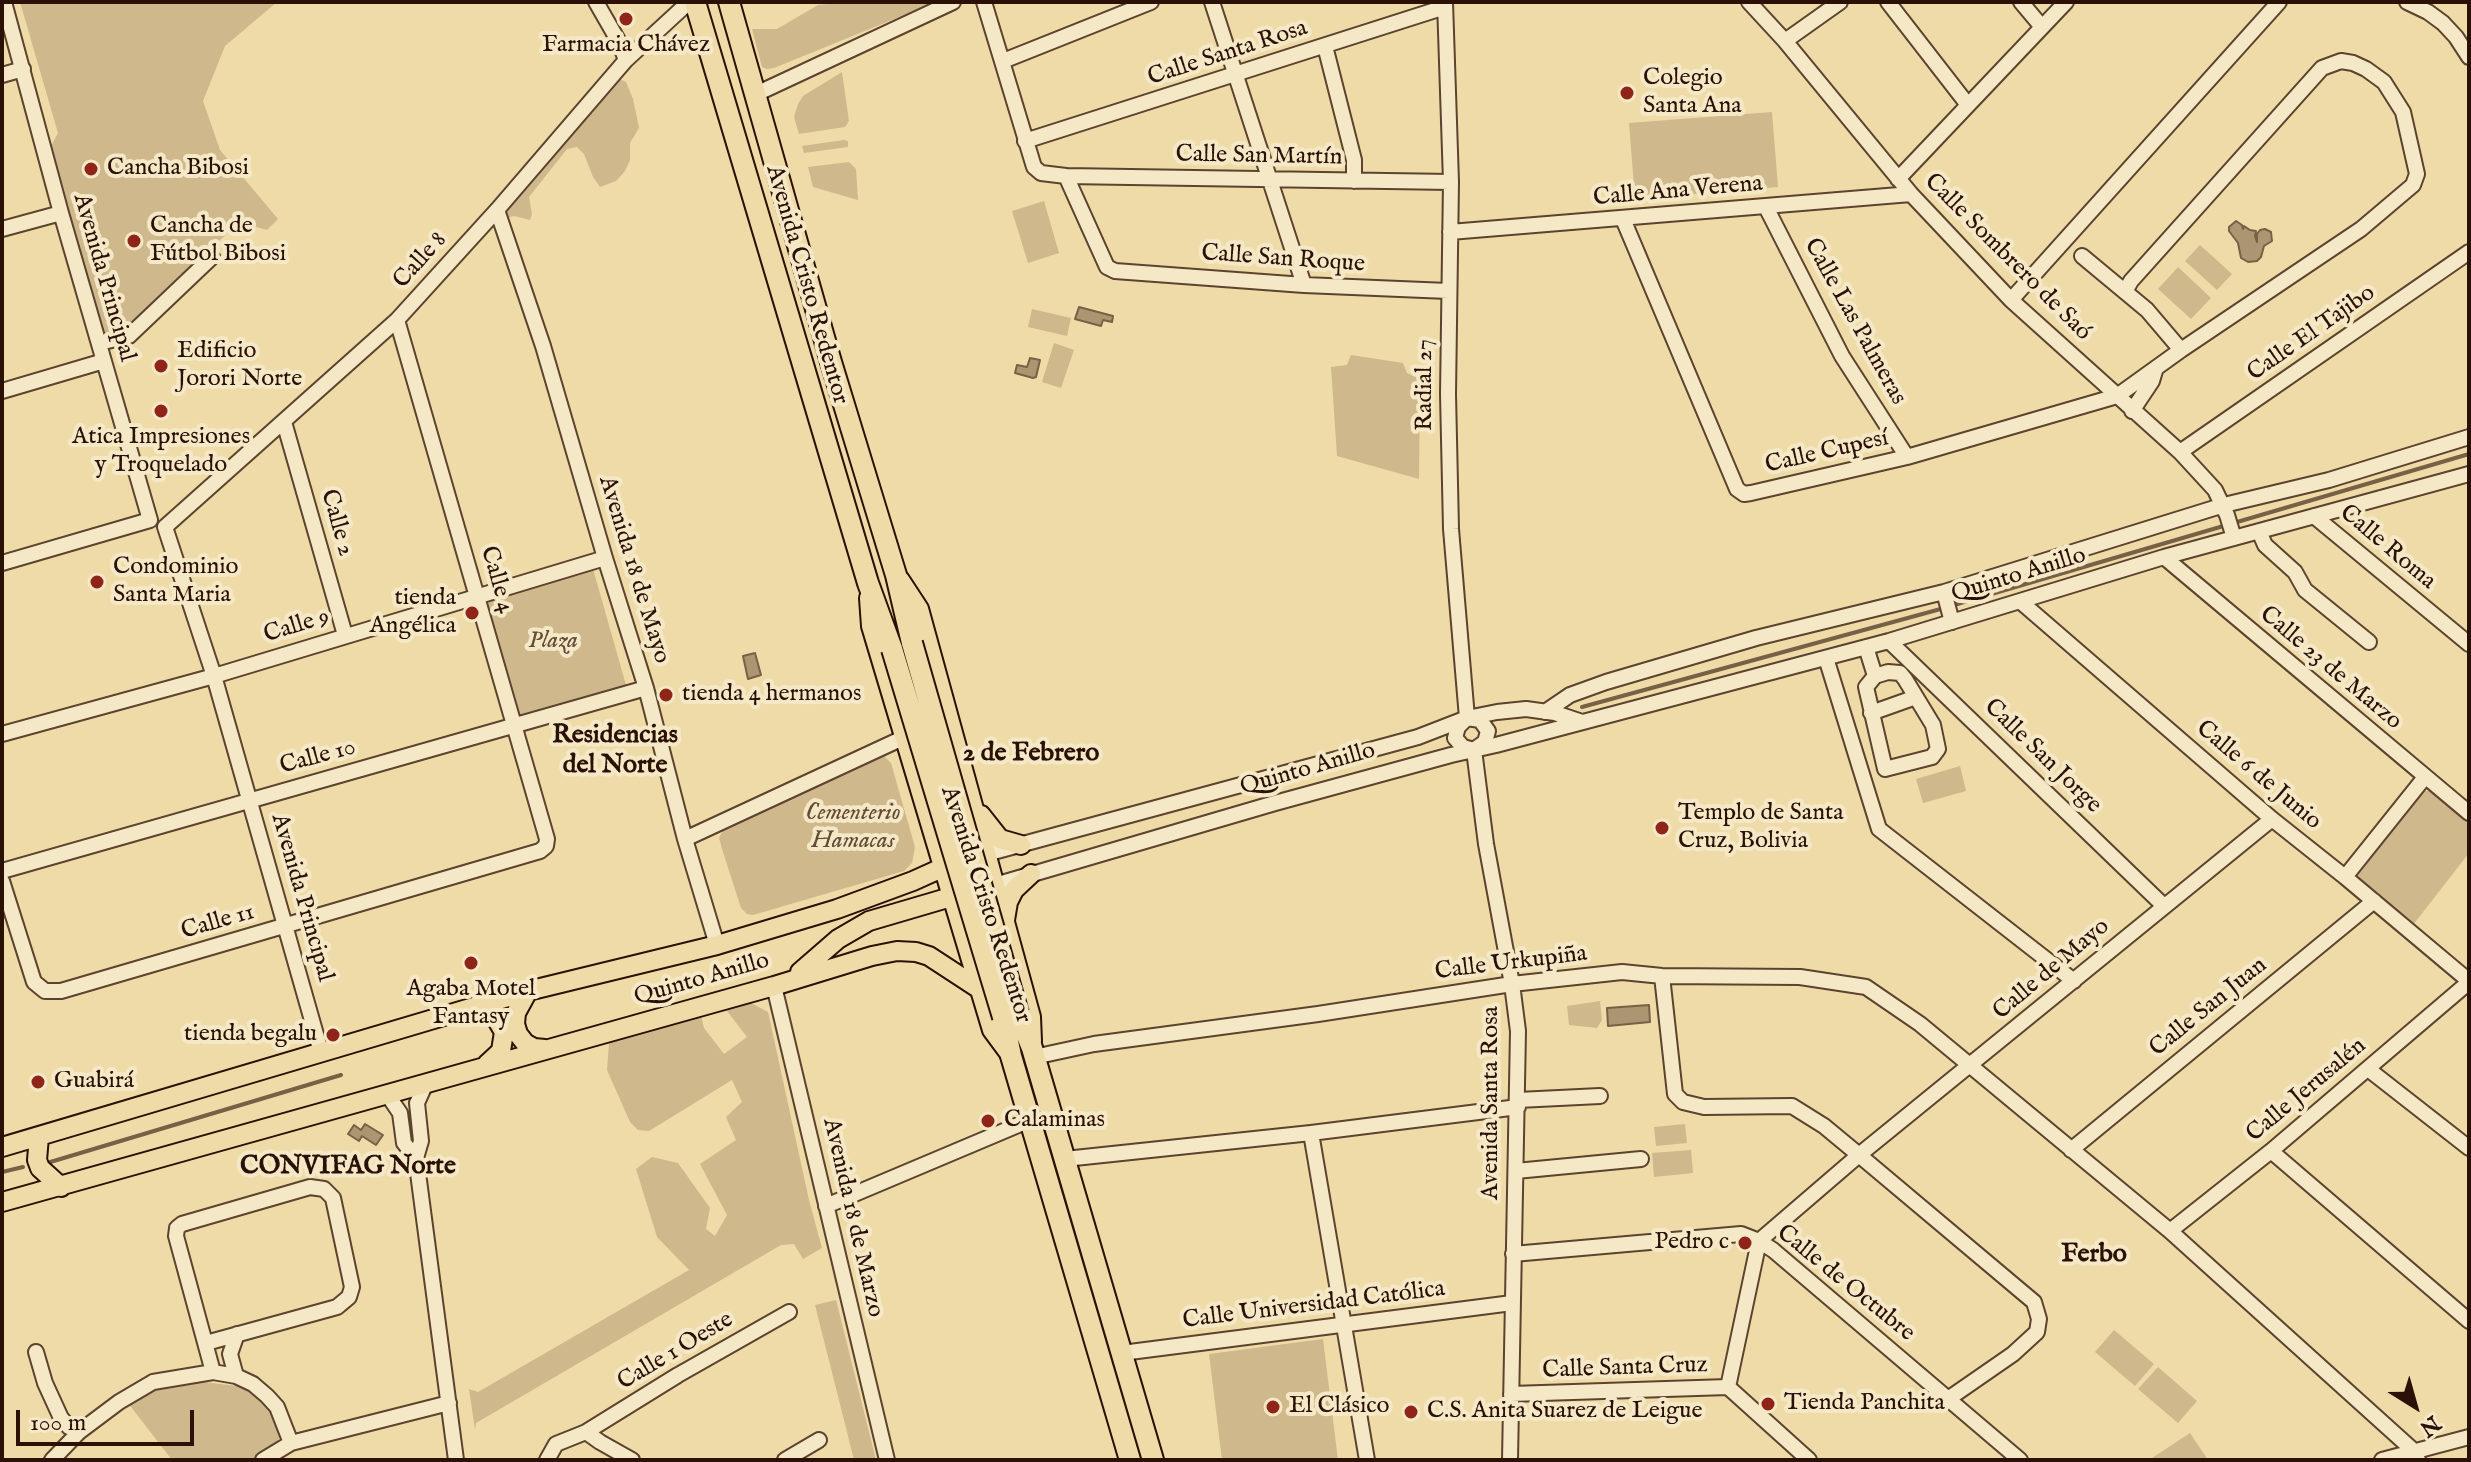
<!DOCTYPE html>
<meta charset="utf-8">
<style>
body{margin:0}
#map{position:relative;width:2471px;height:1462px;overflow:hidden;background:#efdba8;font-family:"IM FELL English",serif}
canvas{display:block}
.frame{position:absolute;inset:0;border:4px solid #2a1005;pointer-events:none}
.north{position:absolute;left:2375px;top:1366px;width:80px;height:80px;-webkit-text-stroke:6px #f5e8c6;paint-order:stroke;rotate:143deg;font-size:22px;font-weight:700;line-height:32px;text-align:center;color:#2a1005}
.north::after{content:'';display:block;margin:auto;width:28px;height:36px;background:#2a1005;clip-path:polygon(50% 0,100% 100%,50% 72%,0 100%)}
.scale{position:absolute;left:16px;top:1410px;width:178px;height:36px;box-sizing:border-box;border:4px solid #2a1005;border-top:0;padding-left:10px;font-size:24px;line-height:28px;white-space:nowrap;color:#2a1005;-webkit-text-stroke:6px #f5e8c6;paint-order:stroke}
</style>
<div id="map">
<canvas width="2471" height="1462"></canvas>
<div class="frame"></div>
<div class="north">N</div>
<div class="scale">100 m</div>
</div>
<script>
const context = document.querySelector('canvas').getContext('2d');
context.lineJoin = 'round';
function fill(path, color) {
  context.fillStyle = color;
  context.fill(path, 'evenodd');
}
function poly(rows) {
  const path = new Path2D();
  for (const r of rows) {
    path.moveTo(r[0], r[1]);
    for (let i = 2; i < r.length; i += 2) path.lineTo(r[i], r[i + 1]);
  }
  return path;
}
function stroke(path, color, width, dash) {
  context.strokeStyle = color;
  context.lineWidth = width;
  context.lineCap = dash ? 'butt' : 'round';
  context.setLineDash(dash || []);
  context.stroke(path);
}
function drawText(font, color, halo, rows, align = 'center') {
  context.font = font + ' "IM FELL English",serif';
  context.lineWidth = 8;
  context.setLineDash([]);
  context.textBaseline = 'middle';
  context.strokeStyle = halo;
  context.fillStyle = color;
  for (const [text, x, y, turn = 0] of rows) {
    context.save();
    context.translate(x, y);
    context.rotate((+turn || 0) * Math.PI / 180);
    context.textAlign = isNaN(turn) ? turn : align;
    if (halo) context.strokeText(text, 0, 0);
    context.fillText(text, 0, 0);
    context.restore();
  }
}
const green = poly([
 [20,2,277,2,225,46,203,101,220,150,278,219,267,230,239,222,126,330,113,336,104,334,101,326,50,148,58,133],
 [846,2,936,2,774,68,767,69,762,67,752,29,777,29,818,5],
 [842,72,849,121,845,127,799,134,794,117,798,104,803,96],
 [617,78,626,82,633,99,639,128,630,143,630,160,625,171,616,181,600,187,593,177,584,154,577,147,567,149,529,197,532,214,530,220,514,216,506,218,504,215,505,205],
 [1772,112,1778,187,1635,199,1629,123],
 [844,140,848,141,848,147,804,153,802,146],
 [849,162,856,169,858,200,813,187,808,167],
 [1044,201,1059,253,1028,263,1012,211],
 [2200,245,2232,274,2217,290,2185,261],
 [2178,267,2211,298,2191,319,2158,289],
 [1032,309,1071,318,1067,336,1028,327],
 [1054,343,1074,350,1061,388,1042,382],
 [1351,355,1403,363,1407,373,1420,379,1419,479,1337,456,1331,367,1347,365],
 [593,569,626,685,514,716,484,607,494,596],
 [877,755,885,757,891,763,915,847,912,863,904,871,753,915,747,914,741,908,723,852,719,838,723,830],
 [1960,766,1966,791,1923,803,1916,779],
 [2425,791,2430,791,2469,822,2469,853,2413,925,2352,876,2389,830],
 [1600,1001,1602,1020,1597,1028,1569,1025,1567,1006],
 [751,1003,768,1012,809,1200,822,1248,803,1259,794,1244,781,1245,476,1423,475,1430,469,1389,478,1392,689,1270,657,1237,636,1169,652,1157,678,1163,710,1208,706,1229,715,1236,727,1215,700,1164,736,1140,726,1117,742,1102,732,1080,649,1131,638,1130,630,1122,607,1070,609,1043,701,1016,704,1028,724,1054,747,1037,727,1011,729,1008],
 [1685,1124,1687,1143,1656,1146,1654,1127],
 [1691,1150,1693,1173,1654,1177,1652,1153],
 [836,1300,876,1460,854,1460,843,1416,815,1305],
 [2114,1330,2154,1364,2135,1386,2095,1352],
 [1323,1339,1338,1460,1222,1460,1209,1354],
 [2158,1367,2197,1401,2178,1423,2138,1389],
 [204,1382,245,1387,263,1399,274,1410,281,1433,275,1448,251,1460,172,1460,128,1403,148,1392,173,1385],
 [2190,1433,2208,1460,2149,1460]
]);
const water = poly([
 [2236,221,2242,225,2243,229,2244,226,2250,230,2256,231,2255,236,2257,242,2257,234,2260,230,2265,229,2271,232,2272,241,2264,246,2261,257,2257,261,2248,262,2241,258,2238,243,2229,231,2229,227,2236,221],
 [1079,307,1113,316,1112,322,1103,320,1101,326,1075,319,1079,307],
 [1030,358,1040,360,1036,377,1033,378,1015,373,1017,365,1027,367,1030,358],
 [755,653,761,675,748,679,743,656,755,653],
 [1649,1005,1650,1022,1608,1026,1607,1008,1649,1005],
 [365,1124,383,1135,376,1145,362,1136,359,1141,348,1134,354,1125,361,1130,365,1124]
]);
const stream = poly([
 [1582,707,1937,610,2469,454],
 [47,1163,341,1075],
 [2,1172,23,1167]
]);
const minor = poly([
 [4,2,61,213,150,520],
 [596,2,619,42,626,60],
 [984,2,1034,167,1041,173,1066,176,1107,267,1115,271,1304,285,1448,291],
 [1212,2,1304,285],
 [1445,2,1451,182,1448,394,1451,529,1467,718,1458,727,1455,738,1463,747,1474,750],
 [1749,2,1785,41,1911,194,2011,300,2180,452,2215,490,2227,515,2234,538],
 [1888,2,1968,105],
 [2021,2,2042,27],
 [2407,2,2428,12,2443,23,2456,37,2469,57],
 [1785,41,1840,2],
 [1325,46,1354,160,1354,181],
 [1003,61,1151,2],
 [2,75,23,69],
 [756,94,953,2],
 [1025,141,1445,7],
 [1066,176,1451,182],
 [1898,179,2066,2],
 [1766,207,1842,356,1907,457],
 [497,210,543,346,605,558,646,688,685,839,717,945],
 [1623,219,1737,489,1744,494,1751,493,1907,457,2117,396,2181,350,2361,229,2413,185,2417,174,2403,112,2384,82,2366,69,2353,63,2341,61,2322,68,2131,281,2126,290],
 [2,229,61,213],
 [1450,232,1911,194],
 [2082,256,2147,310,2181,350],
 [2011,300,2279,2],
 [99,343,129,336,212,257],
 [2,391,104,361],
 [2132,411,2152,381,2155,371],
 [284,422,345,635],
 [2180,452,2469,252],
 [2314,516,2469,644],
 [165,527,397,320,497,210,626,60,689,2],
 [165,527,214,676,321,1052],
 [2259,531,2265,545,2295,572,2305,590,2369,642],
 [2164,557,2469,813],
 [2,563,150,520],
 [1944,592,1952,622],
 [2021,602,2272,819,2345,877,2469,981],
 [1889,641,2164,906],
 [1866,647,1875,676],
 [1826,658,1879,829,2074,981],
 [1888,672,1900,673,1905,679,1933,725,1938,749,1932,757,1885,769,1866,687,1875,676,1888,672],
 [1545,712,1570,695,1606,682,1756,638,1944,592,2224,505,2329,480,2469,437],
 [1871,713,1916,697],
 [1467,718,1480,720,1488,731,1485,742,1475,749],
 [2,734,214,676,605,558],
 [1474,750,1486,844,1512,984,1518,1031,1510,1460],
 [685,839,905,737],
 [986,854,1418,737,1467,718,1497,712,1526,709,1555,713,1582,722],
 [2,871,646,688],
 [2345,877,2425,777],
 [2,881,34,982,45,991,61,991,540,851,546,846,547,839,397,320],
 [995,885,1275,803,1451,755,1496,745,1889,641,2164,557,2469,474],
 [1662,976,1675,1094,1683,1102,1704,1107,1792,1106,1824,1126,1859,1155,2034,1302,2039,1319,2037,1332,2013,1354,1948,1399],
 [774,986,887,1460],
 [1034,1057,1094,1044,1318,1014,1512,984,1622,972,1662,976,1800,977,1866,987,1920,1024,2170,1231,2415,1452,2418,1460],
 [2368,1069,2469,1148],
 [426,1083,417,1103,421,1141,416,1158,456,1460],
 [387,1094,400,1113,404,1143,416,1158],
 [1518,1100,1600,1096],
 [1311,1133,1367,1460],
 [2071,1150,2374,901],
 [2271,1151,2469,1321],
 [1065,1159,1311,1133,1518,1107],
 [1516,1171,1641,1159],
 [826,1206,1030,1120],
 [2170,1231,2271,1151,2469,982],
 [1513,1254,1741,1234,1759,1241,1773,1250,2020,1460],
 [206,1343,337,1307,349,1297,352,1287,333,1198,324,1189,310,1187,182,1224,177,1228,176,1236,213,1372],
 [36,1352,45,1383,61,1418,69,1427,79,1432],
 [1122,1353,1512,1303],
 [236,1376,230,1354,237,1334],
 [1728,1387,1759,1241,1859,1155,2272,819],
 [1511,1394,1728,1387,1809,1460],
 [586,1432,600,1442,632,1460],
 [52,1460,79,1432,119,1402,153,1382,213,1372,236,1376,253,1384,267,1396,277,1407,291,1443],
 [263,1460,291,1443,449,1403],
 [547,1460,556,1444,586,1432,678,1375,789,1312],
 [785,1460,819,1440],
 [2382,1460,2469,1437]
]);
const major = poly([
 [900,580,919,609,1031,1017,1032,1041],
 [869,598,871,626,992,1030,1009,1053],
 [981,815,1000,839,1021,845],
 [1005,920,1008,902,1014,890,1031,874],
 [800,972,838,939,869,921,961,894],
 [528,991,516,1013,515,1024,518,1034,525,1043,534,1048,545,1049],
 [471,1009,483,1010,494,1015,504,1032,501,1051,487,1064],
 [39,1137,37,1160,40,1168,61,1187],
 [2,1147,528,991,717,945,837,909,913,881,944,867,986,854],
 [2,1202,774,986,872,956,897,951,916,952,929,956,981,990]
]);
const highway = poly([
 [695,2,868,583,892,649],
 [729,2,831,362,896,575,912,643],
 [1018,1013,1032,1048,1153,1460],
 [1003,1017,1011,1056,1130,1460]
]);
const highwayBridge = poly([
 [912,643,1018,1013],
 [892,649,1003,1017]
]);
const markers = [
 [626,19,8,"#8f2418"],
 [1627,93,8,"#8f2418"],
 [91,169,8,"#8f2418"],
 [134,241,8,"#8f2418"],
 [161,366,8,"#8f2418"],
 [161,411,8,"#8f2418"],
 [97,582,8,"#8f2418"],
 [472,613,8,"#8f2418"],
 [666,695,8,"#8f2418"],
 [1662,828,8,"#8f2418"],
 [471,963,8,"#8f2418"],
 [333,1035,8,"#8f2418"],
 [38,1082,8,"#8f2418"],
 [988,1121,8,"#8f2418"],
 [1745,1243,8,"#8f2418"],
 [1768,1404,8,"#8f2418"],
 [1273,1407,8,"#8f2418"],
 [1411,1412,8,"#8f2418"]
];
const poiNames = [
 ["Farmacia Chávez",626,46,"center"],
 ["Colegio",1643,79],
 ["Santa Ana",1643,107],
 ["Cancha Bibosi",107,169],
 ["Cancha de",150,227],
 ["Fútbol Bibosi",150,255],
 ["Edificio",177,352],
 ["Jorori Norte",177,380],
 ["Atica Impresiones",161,438,"center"],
 ["y Troquelado",161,466,"center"],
 ["Condominio",113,568],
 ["Santa Maria",113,596],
 ["tienda",456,599,"right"],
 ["Angélica",456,627,"right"],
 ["tienda 4 hermanos",682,695],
 ["Templo de Santa",1678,814],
 ["Cruz, Bolivia",1678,842],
 ["Agaba Motel",471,990,"center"],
 ["Fantasy",471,1018,"center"],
 ["tienda begalu",317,1035,"right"],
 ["Guabirá",54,1082],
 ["Calaminas",1004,1121],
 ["Pedro c",1729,1243,"right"],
 ["Tienda Panchita",1784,1404],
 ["El Clásico",1289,1407],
 ["C.S. Anita Suarez de Leigue",1427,1412]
];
const streetNames = [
 ["Calle Santa Rosa",1228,54,-18],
 ["Calle San Martín",1259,157,1],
 ["Calle Ana Verena",1678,192,-5],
 ["Calle Sombrero de Saó",2007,258,45],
 ["Calle San Roque",1283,260,4],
 ["Calle 8",421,261,-48],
 ["Avenida Principal",103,278,74],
 ["Avenida Cristo Redentor",806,285,74],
 ["Calle Las Palmeras",1854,322,61],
 ["Calle El Tajibo",2312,334,-35],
 ["Radial 27",1426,385,-90],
 ["Calle Cupesí",1827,453,-13],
 ["Calle 2",336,523,74],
 ["Calle Roma",2387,548,40],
 ["Avenida 18 de Mayo",633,570,73],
 ["Quinto Anillo",2019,576,-17],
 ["Calle 4",496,580,74],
 ["Calle 9",297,627,-17],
 ["Calle 23 de Marzo",2330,669,40],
 ["Calle San Jorge",2042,757,44],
 ["Calle 10",318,758,-15],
 ["Quinto Anillo",1308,770,-16],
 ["Calle 6 de Junio",2258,776,40],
 ["Avenida Principal",301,898,74],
 ["Avenida Cristo Redentor",985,905,72],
 ["Calle 11",218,923,-16],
 ["Calle Urkupiña",1511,964,-7],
 ["Calle de Mayo",2052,970,-40],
 ["Quinto Anillo",702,980,-16],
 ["Calle San Juan",2209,1008,-39],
 ["Calle Jerusalén",2307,1091,-40],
 ["Avenida Santa Rosa",1492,1103,-90],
 ["Avenida 18 de Marzo",852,1218,77],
 ["Calle de Octubre",1845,1284,39],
 ["Calle Universidad Católica",1314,1306,-7],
 ["Calle 1 Oeste",676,1352,-31],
 ["Calle Santa Cruz",1625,1369,-2]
];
const parkNames = [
 ["Plaza",553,642],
 ["Cementerio",853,814],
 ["Hamacas",853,842]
];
const neighbourhoodNames = [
 ["Residencias",615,737],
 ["del Norte",615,767],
 ["2 de Febrero",1031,755],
 ["CONVIFAG Norte",348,1168],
 ["Ferbo",2094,1256]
];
fill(green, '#ceb88c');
fill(water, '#ac9671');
stroke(water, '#786046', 2);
stroke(stream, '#786046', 4);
stroke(minor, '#5b432e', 18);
stroke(major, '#2a1005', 22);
stroke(highway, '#2a1005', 24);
stroke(minor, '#f5e8c6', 14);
stroke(major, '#efdba8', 18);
stroke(highway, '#efdba8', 20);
stroke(highwayBridge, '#2a1005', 24, []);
stroke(highwayBridge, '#efdba8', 20);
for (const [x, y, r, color] of markers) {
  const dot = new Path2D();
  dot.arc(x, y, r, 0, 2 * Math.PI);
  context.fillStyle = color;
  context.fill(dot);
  stroke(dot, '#f5e8c6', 3);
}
drawText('24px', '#2a1005', '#f5e8c6', poiNames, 'left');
drawText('24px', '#2a1005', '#f5e8c6', streetNames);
drawText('italic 24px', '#634b34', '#f5e8c6', parkNames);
drawText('bold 26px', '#2a1005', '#f5e8c6', neighbourhoodNames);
</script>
